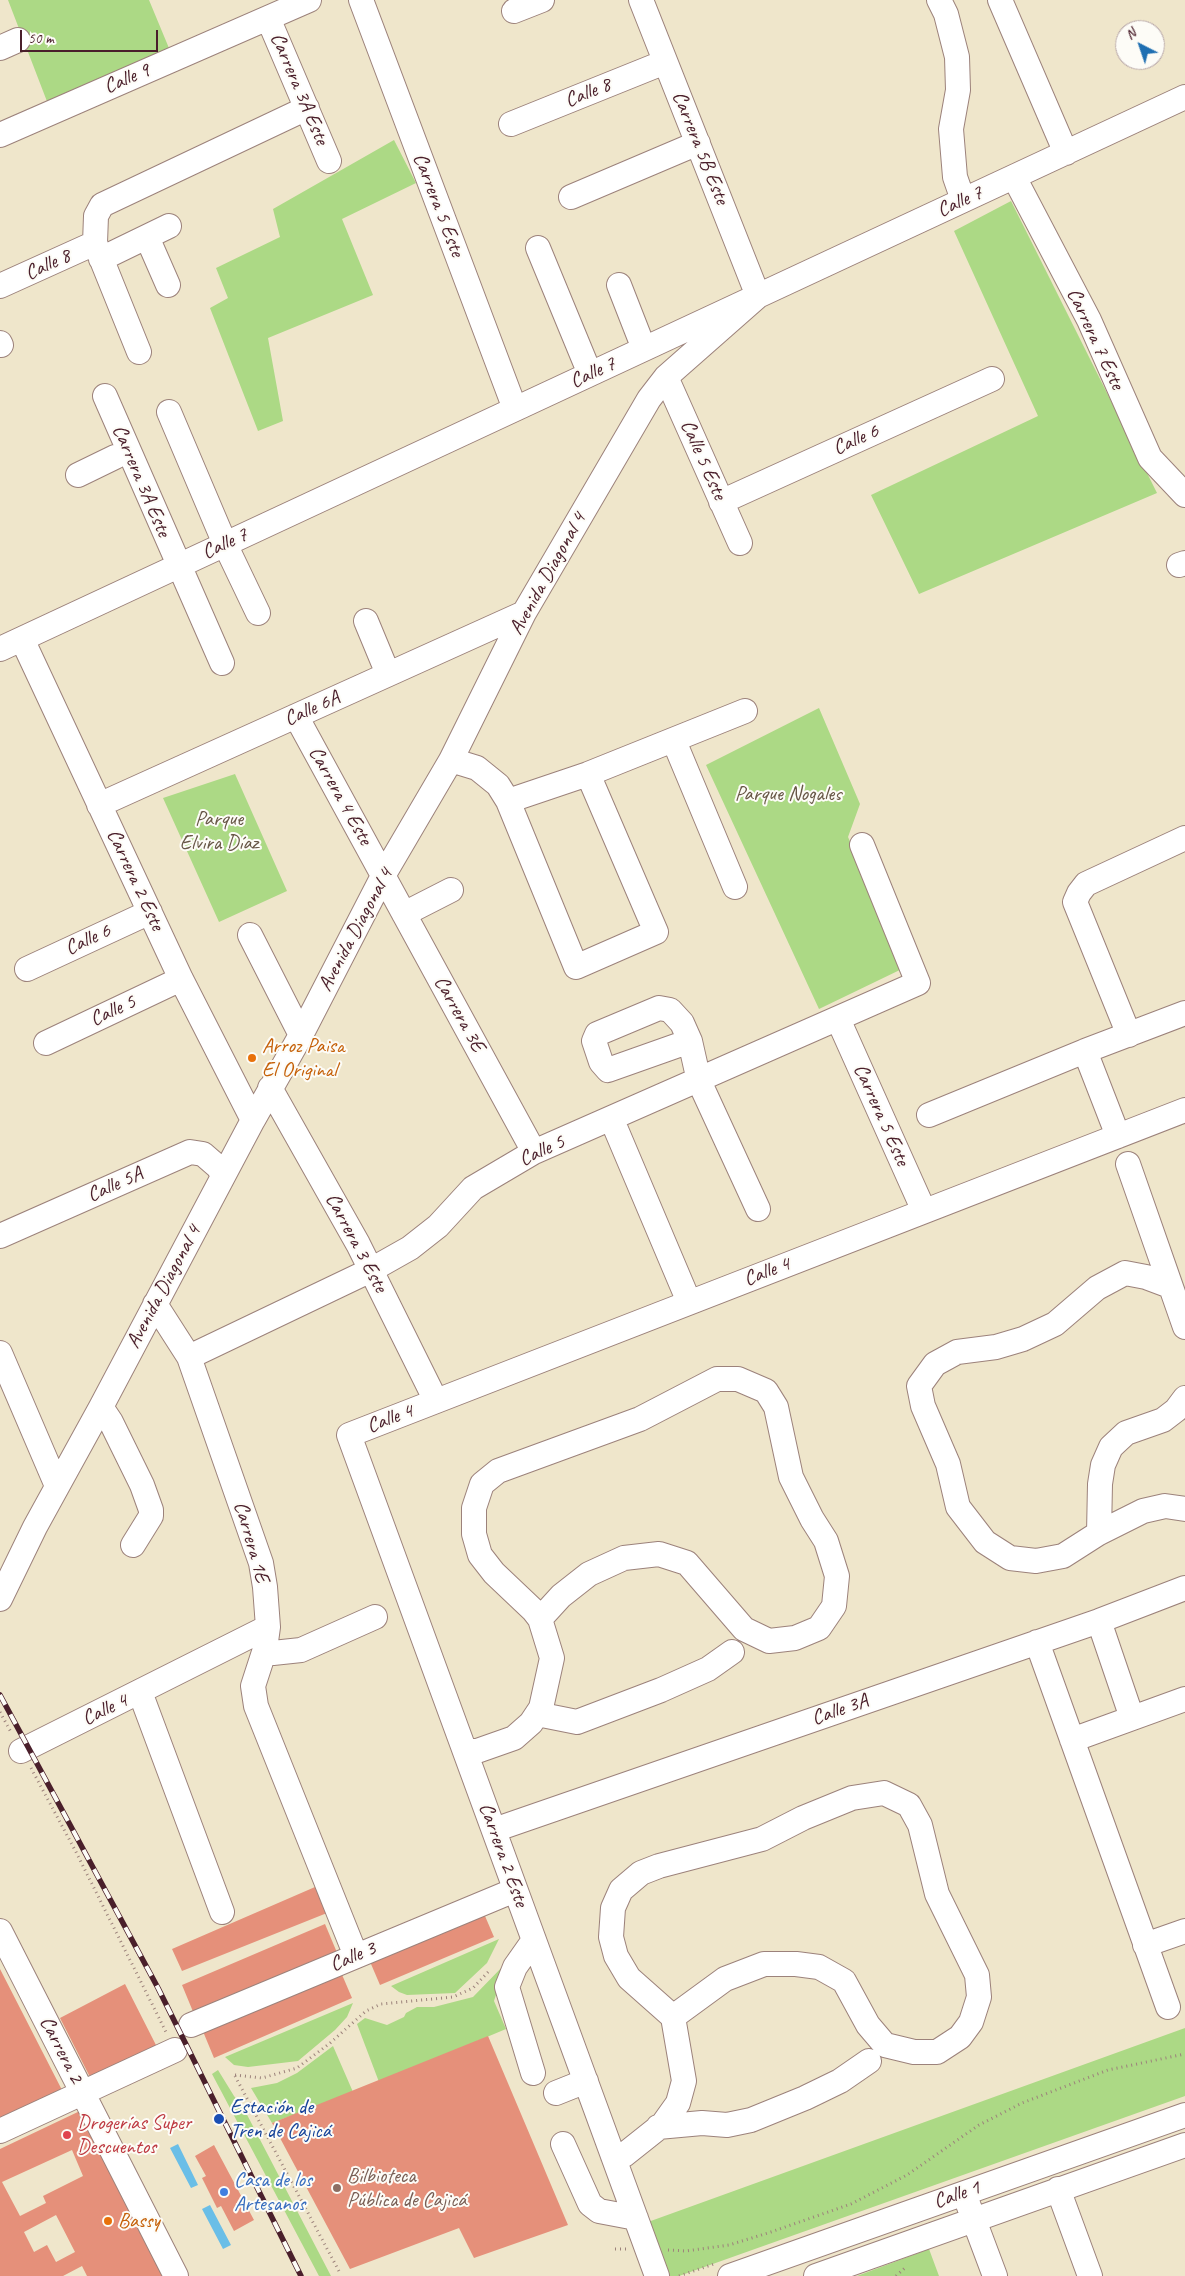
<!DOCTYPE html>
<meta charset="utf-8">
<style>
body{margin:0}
#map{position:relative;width:1185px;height:2276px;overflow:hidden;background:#efe6cb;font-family:Caveat,sans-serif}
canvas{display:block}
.north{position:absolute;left:1115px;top:20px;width:50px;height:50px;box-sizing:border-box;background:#fdfcf7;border:1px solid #b5a4a5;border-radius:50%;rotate:319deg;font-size:14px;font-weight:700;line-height:20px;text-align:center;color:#4a1f2b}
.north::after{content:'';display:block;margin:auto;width:18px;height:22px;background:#1f6fb2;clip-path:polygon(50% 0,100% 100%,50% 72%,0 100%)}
.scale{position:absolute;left:20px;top:30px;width:138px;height:22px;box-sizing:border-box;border:2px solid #4a1f2b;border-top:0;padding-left:6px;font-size:15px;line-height:18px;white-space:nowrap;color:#4a1f2b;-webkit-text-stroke:4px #fdfcf7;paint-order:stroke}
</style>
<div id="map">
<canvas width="1185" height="2276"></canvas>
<div class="north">N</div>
<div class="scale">50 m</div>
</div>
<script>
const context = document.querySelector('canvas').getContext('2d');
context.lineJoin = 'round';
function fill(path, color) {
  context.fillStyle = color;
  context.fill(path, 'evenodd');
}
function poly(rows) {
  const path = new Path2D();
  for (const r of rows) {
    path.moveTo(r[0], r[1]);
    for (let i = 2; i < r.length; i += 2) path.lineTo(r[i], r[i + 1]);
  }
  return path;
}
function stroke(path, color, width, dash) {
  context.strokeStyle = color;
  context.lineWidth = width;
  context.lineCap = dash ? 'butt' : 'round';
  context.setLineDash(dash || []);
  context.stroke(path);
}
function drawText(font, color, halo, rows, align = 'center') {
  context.font = font + ' Caveat,sans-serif';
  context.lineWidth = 4;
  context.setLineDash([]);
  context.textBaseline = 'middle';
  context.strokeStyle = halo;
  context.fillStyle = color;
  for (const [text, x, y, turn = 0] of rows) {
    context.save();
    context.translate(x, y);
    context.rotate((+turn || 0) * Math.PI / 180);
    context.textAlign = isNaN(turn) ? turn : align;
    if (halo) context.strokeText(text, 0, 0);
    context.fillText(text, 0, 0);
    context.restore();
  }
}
const green = poly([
 [8,0,149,0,171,53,48,104],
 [394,140,416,183,342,219,373,295,268,338,283,421,258,431,210,308,228,298,216,268,280,237,273,209],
 [1011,201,1157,493,919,594,871,495,1038,416,954,231],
 [819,708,860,804,848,837,906,967,819,1009,706,765],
 [235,774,287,891,219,922,163,798],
 [499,1939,487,1963,455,1993,407,1995,399,1992,391,1986],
 [506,1963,494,2001,506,2029,379,2082,357,2024,365,2018,387,2025,404,2017,406,2013,417,2007,434,2007,473,1997],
 [353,2003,347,2017,335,2030,298,2061,248,2067,234,2065,225,2057],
 [1185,2028,1185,2096,679,2276,665,2276,648,2222],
 [333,2046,353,2092,272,2123,251,2088,277,2083,297,2073],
 [218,2070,234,2096,243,2107,331,2276,319,2276,212,2074],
 [929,2249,939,2276,857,2276]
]);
const water = poly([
 [178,2144,198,2185,191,2188,170,2148],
 [210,2205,231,2245,223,2249,202,2209]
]);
const building = poly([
 [315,1887,327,1913,182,1971,172,1949],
 [482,1909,494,1937,380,1985,368,1957],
 [325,1924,338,1955,194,2014,182,1985],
 [0,1969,63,2092,0,2124],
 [340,1970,352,1998,214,2058,202,2029],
 [125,1984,158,2049,93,2083,60,2018],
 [488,2036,568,2225,474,2258,459,2228,350,2269,272,2123],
 [82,2110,163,2276,87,2276,82,2266,63,2276,0,2276,0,2149],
 [72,2150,83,2176,43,2196,46,2203,20,2216,2,2182],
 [56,2215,75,2252,56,2262,47,2245,34,2252,24,2232],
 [214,2145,254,2220,234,2231,221,2206,217,2208,202,2178,206,2176,195,2156]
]);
const path = poly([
 [0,1712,12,1734],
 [31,1768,76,1852,166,2032],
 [235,2075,262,2078,297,2068,329,2044,366,2011,381,2004,453,1997,473,1988,490,1970],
 [235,2076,340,2273],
 [615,2249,627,2249],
 [668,2250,686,2251,729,2245,768,2233,851,2204,907,2175,979,2125,1022,2103,1108,2070,1185,2054],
 [679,2276,714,2264],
 [896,2276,907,2266]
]);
const minor = poly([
 [361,0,515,409],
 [939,0,946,14,957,57,958,90,951,129,955,177,963,200],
 [1000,0,1066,153],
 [514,11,542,0],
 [268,18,329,161],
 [0,48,18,40],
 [511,124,665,62],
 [0,135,309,0],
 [1014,177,1089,320,1150,458,1185,495],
 [571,197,698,143],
 [147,237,168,285],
 [538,248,590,374],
 [101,259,169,226],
 [619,285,644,349],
 [0,286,95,243],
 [0,343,1,345],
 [139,352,95,243,96,216,102,205,307,108],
 [666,377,740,543],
 [105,396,222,663],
 [169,412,225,544,258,613],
 [78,475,115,457],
 [721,502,992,379],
 [1179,565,1185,563],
 [366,621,388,674],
 [22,639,181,979,253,1120],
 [0,649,1185,97],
 [296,716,534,1152],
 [674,741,735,887],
 [451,760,477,768,498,785,508,801,588,774,745,711],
 [508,801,576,967,656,932,588,774],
 [99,805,524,613],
 [404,914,451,890],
 [250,935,301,1035],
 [27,969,150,912],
 [838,1019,924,1211],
 [1129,1035,1075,902,1079,893,1086,884,1185,838],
 [690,1041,608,1070,601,1062,594,1041,597,1034,659,1008,670,1010,682,1023,690,1041,699,1081,758,1209],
 [46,1043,181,979],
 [1085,1051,1118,1136],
 [270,1088,358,1244,436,1401],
 [929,1115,1085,1051,1185,1013],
 [612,1120,689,1302],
 [1128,1164,1185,1327],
 [0,1236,190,1152,203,1154,218,1167,223,1175],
 [1170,1286,1146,1277,1125,1273,1097,1288,1055,1324,1023,1339,996,1347,957,1352,935,1364,919,1386,923,1406,948,1464,958,1507,985,1542,1010,1558,1036,1561,1063,1556,1099,1533,1143,1511,1165,1506,1185,1509],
 [155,1304,189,1357,261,1563,265,1587,268,1627,265,1649,253,1686,256,1706,356,1956],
 [0,1353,57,1486],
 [189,1357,371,1270,410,1248,438,1226,473,1188,534,1152,918,983,862,845],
 [101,1407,111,1422,142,1485,151,1510,151,1516,133,1545],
 [1099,1533,1100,1484,1103,1465,1111,1447,1126,1433,1163,1420,1176,1410,1185,1398],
 [0,1599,35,1527,101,1407,253,1120,301,1035,383,876,451,760,524,613,649,399,666,377,758,296,641,0],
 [1099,1621,1132,1718],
 [1037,1642,1168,2007],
 [265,1649,273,1653,301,1650,375,1617],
 [140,1692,222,1912],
 [537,1714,577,1722,661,1690,708,1669,732,1652],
 [1072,1740,1185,1699],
 [21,1751,268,1627],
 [465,1751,477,1751,514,1738,531,1723,541,1708,552,1658,540,1619,533,1610,494,1573,480,1555,474,1534,474,1508,482,1484,498,1471,640,1419,717,1379,738,1379,766,1391,776,1407,791,1477,812,1519,826,1541,837,1576,834,1606,819,1628,795,1638,769,1641,744,1629,687,1563,659,1554,624,1558,589,1574,561,1596,540,1619],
 [494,1830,1099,1621,1185,1588],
 [0,1931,176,2276],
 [1145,1945,1185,1931],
 [191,2025,515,1890],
 [533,2073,507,1987,515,1967,534,1940],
 [556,2093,586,2081],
 [658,2127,702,2123,727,2125,751,2120,805,2098,840,2081,869,2061],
 [0,2131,175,2050],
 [563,2144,590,2204,599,2211,636,2218],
 [613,2156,624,2155,663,2124,678,2103,684,2081,673,2017,629,1978,616,1956,611,1937,613,1908,621,1890,641,1873,659,1866,762,1839,803,1818,852,1798,884,1793,909,1805,920,1825,937,1894,977,1975,979,1997,971,2022,960,2037,937,2052,914,2052,885,2045,868,2025,844,1981,819,1967,796,1964,764,1964,725,1979,673,2017],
 [1058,2189,1090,2276],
 [968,2204,995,2276],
 [657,2276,349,1435,1185,1110],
 [730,2276,1185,2115],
 [816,2276,1185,2145]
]);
const rail = poly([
 [0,1695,158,1988,301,2276]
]);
const markers = [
 [252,1058,5,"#e8710a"],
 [219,2119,6,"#1a4fb4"],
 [67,2135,5,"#e0444e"],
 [337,2188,5,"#8d6e63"],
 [224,2192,5,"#3f7fe0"],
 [108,2221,5,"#e8710a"]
];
const streetNames = [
 ["Calle 9",127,79,-23],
 ["Carrera 3A Este",299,89,67],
 ["Calle 8",588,93,-22],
 ["Carrera 5B Este",700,148,68],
 ["Calle 7",960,202,-25],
 ["Carrera 5 Este",438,205,69],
 ["Calle 8",48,265,-25],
 ["Carrera 7 Este",1095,339,65],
 ["Calle 7",593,373,-25],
 ["Calle 6",856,440,-24],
 ["Calle 5 Este",703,460,66],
 ["Carrera 3A Este",141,481,67],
 ["Calle 7",225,544,-25],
 ["Avenida Diagonal 4",548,574,-61],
 ["Calle 6A",312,709,-24],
 ["Carrera 4 Este",340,796,61],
 ["Carrera 2 Este",135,880,65],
 ["Avenida Diagonal 4",356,930,-62],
 ["Calle 6",88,940,-25],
 ["Calle 5",113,1011,-25],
 ["Carrera 3E",459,1014,61],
 ["Carrera 5 Este",881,1115,66],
 ["Calle 5",542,1151,-25],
 ["Calle 5A",115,1185,-24],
 ["Carrera 3 Este",356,1243,62],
 ["Calle 4",767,1272,-21],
 ["Avenida Diagonal 4",164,1287,-62],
 ["Calle 4",390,1419,-21],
 ["Carrera 1E",251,1542,74],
 ["Calle 4",105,1710,-26],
 ["Calle 3A",840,1710,-19],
 ["Carrera 2 Este",503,1855,70],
 ["Calle 3",353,1957,-23],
 ["Carrera 2",61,2050,63],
 ["Calle 1",957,2195,-19]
];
const parkNames = [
 ["Parque Nogales",788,794],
 ["Parque",219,819],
 ["Elvira Díaz",219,843]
];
const foodNames = [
 ["Arroz Paisa",262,1046],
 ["El Original",262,1070],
 ["Bassy",118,2221]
];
const transitNames = [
 ["Estación de",230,2107],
 ["Tren de Cajicá",230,2131]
];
const healthNames = [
 ["Drogerías Super",77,2123],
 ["Descuentos",77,2147]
];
const educationNames = [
 ["Bilbioteca",347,2176],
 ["Pública de Cajicá",347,2200]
];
const shopNames = [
 ["Casa de los",234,2180],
 ["Artesanos",234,2204]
];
fill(green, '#acd985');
fill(water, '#6abee7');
fill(building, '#e5907a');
stroke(minor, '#9c827b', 26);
stroke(path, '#9c827b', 3, [1, 4]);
stroke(minor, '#fff', 24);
stroke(rail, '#4a1f2b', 5.5);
stroke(rail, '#fdfcf7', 4, [11]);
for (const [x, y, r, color] of markers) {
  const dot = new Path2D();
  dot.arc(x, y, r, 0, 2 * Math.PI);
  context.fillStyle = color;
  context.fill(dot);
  stroke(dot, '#fdfcf7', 2);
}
drawText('21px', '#4a1f2b', '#fdfcf7', streetNames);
drawText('21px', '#675746', '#fdfcf7', parkNames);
drawText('21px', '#c56008', '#fdfcf7', foodNames, 'left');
drawText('21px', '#164399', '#fdfcf7', transitNames, 'left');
drawText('21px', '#be3a42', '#fdfcf7', healthNames, 'left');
drawText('21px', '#785e54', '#fdfcf7', educationNames, 'left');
drawText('21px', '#366cbe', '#fdfcf7', shopNames, 'left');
</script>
